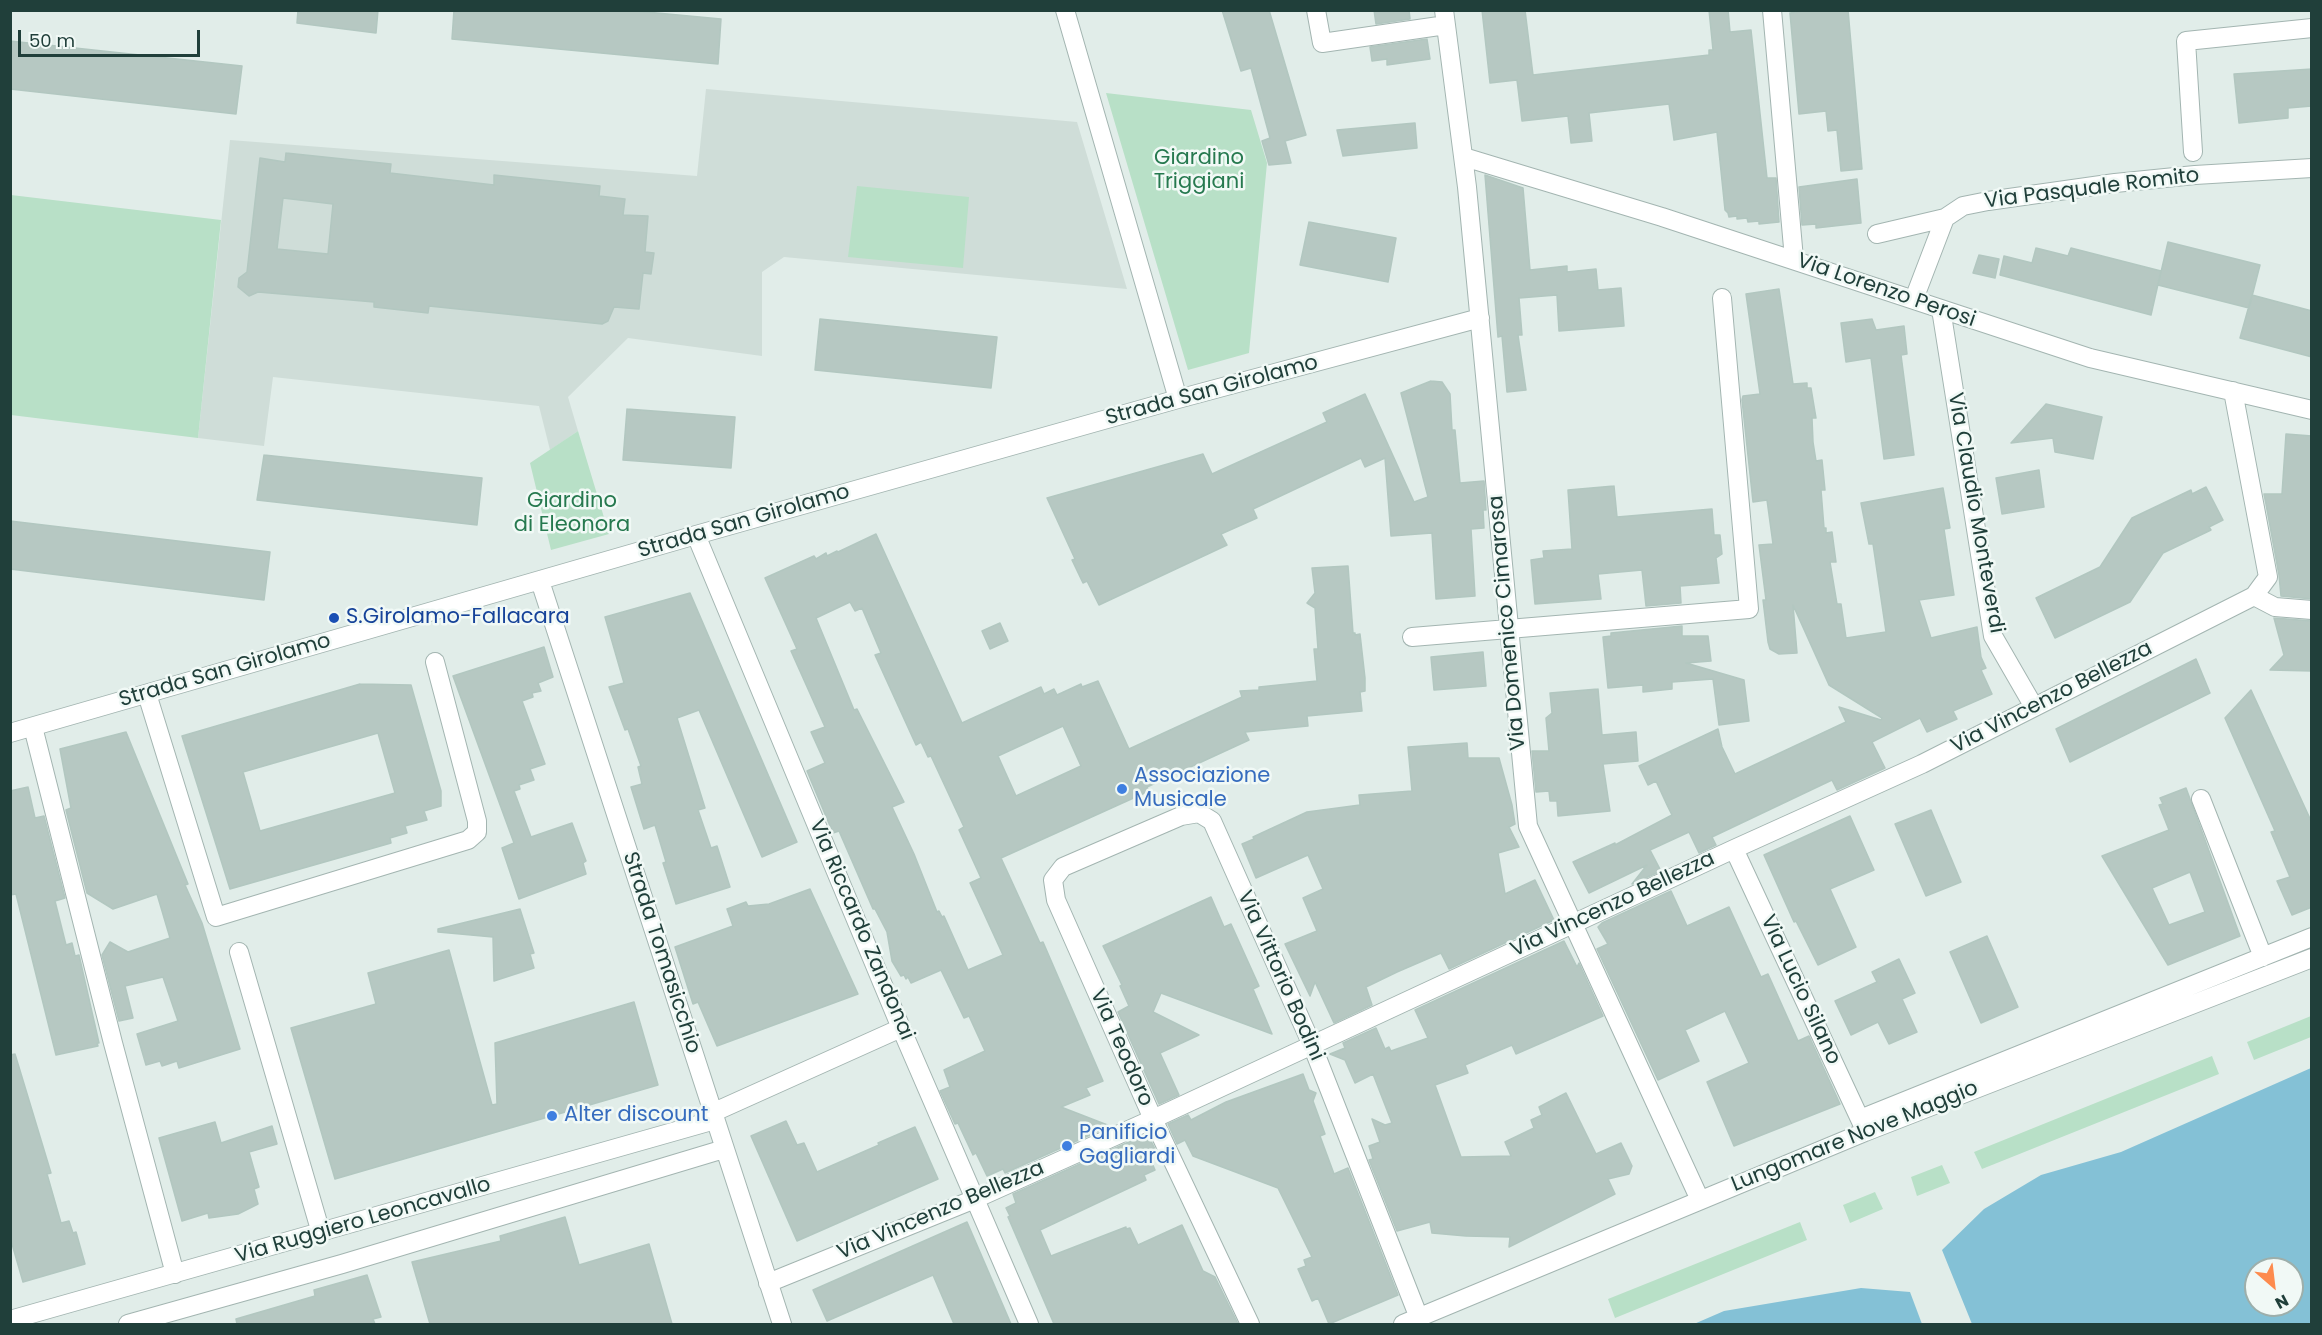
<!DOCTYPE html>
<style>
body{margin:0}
#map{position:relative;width:2322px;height:1335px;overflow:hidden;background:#e1ede9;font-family:Poppins,sans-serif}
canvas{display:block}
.frame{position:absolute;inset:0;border:12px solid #203f3a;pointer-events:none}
.north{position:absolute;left:2244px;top:1257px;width:60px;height:60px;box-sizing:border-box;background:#f1f9f6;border:2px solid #9dafab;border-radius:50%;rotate:152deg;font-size:16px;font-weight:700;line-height:24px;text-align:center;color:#203f3a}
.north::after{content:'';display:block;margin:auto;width:21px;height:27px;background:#fd8b4e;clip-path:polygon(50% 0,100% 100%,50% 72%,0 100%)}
.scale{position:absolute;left:18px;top:30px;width:182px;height:27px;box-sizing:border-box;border:3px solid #203f3a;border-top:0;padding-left:8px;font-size:18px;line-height:21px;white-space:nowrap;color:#203f3a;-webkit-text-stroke:4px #f1f9f6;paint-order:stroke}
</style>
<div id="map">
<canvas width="2322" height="1335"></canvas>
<div class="frame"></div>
<div class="north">N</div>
<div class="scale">50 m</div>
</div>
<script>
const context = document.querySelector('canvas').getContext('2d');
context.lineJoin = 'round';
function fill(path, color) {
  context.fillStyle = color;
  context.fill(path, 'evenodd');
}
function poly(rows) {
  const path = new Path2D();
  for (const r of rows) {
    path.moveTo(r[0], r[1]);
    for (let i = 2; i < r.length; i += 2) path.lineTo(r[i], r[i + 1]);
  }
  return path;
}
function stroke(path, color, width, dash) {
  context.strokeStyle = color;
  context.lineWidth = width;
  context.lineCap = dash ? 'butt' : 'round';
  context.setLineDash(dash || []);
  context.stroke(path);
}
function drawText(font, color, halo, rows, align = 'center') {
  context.font = font + ' Poppins,sans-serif';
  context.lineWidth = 5;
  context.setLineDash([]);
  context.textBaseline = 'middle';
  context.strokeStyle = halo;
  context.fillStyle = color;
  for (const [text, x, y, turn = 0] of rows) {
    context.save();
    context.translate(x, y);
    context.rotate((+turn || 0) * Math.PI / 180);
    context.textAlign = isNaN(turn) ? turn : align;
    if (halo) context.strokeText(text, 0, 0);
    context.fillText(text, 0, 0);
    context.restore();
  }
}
const built = poly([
 [706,89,1077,122,1127,289,784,257,762,272,762,356,628,338,568,397,578,431,550,450,539,406,273,377,264,446,198,438,230,140,697,176]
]);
const green = poly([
 [1106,93,1251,110,1267,163,1249,353,1188,370],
 [857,186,969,197,963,268,848,257],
 [11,195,221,220,198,438,11,415],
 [578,431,609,534,551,550,530,463],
 [2311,1016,2311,1037,2254,1060,2247,1042],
 [2212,1056,2219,1074,1982,1169,1974,1152],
 [1942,1165,1950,1183,1917,1196,1911,1177],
 [1875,1192,1883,1209,1850,1223,1843,1205],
 [1800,1222,1807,1240,1615,1318,1608,1299]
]);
const water = poly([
 [2311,1068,2311,1324,1972,1324,1942,1250,1984,1209,2041,1175,2121,1152],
 [2256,1269,2292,1269,2292,1305,2256,1305],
 [1861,1288,1910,1292,1922,1324,1694,1324,1724,1311]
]);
const building = poly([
 [298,10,378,10,376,33,297,23,298,10],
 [454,10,625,10,721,19,718,64,452,39,454,10],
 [1222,10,1269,10,1306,135,1285,141,1291,163,1269,165,1262,141,1270,138,1251,68,1241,71,1222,10],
 [1374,10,1409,10,1410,19,1376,24,1374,10],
 [1482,10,1525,10,1533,75,1709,55,1709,50,1713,50,1709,10,1728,10,1730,32,1751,30,1767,178,1776,178,1779,222,1759,224,1759,221,1748,222,1747,218,1737,219,1737,216,1729,217,1728,213,1725,210,1717,132,1674,140,1669,104,1589,113,1592,141,1571,143,1568,116,1522,121,1517,80,1490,83,1482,10],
 [1808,10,1848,10,1862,169,1841,171,1837,130,1828,131,1826,111,1799,114,1790,13,1808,10],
 [1427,39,1430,59,1387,65,1387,59,1372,61,1370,47,1427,39],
 [10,41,242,66,236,114,10,89,10,41],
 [2312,69,2312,106,2288,108,2288,118,2239,123,2234,74,2312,69],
 [1415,123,1417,148,1343,156,1337,130,1415,123],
 [286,153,391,164,390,173,494,185,494,175,600,186,599,196,625,199,623,215,648,216,645,252,654,253,651,274,643,273,639,309,614,307,608,321,602,324,429,306,428,313,374,307,374,302,258,292,249,296,238,287,239,278,247,272,260,158,285,162,286,153],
 [283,198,333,204,328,254,277,249,283,198],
 [1485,175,1523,188,1530,270,1567,266,1567,272,1596,269,1598,290,1621,288,1624,326,1559,331,1557,295,1519,298,1522,335,1518,335,1526,390,1507,392,1502,336,1498,337,1485,175],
 [1857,179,1861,223,1816,228,1816,224,1802,225,1799,187,1857,179],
 [1309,222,1396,238,1388,282,1300,265,1309,222],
 [2168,242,2260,265,2249,308,2158,285,2168,242],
 [2036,248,2068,256,2071,248,2161,271,2151,315,2000,275,2004,256,2032,263,2036,248],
 [1979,255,1999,259,1995,278,1973,273,1979,255],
 [1779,289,1793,384,1807,383,1807,388,1811,388,1816,418,1812,418,1813,442,1816,461,1822,460,1825,490,1821,490,1824,528,1826,528,1826,533,1832,532,1836,562,1830,562,1837,604,1841,604,1846,638,1886,632,1873,544,1869,544,1861,503,1943,488,1950,528,1944,529,1954,595,1919,600,1931,638,1977,627,1981,657,1986,668,1981,670,1992,694,1953,711,1957,719,1927,732,1920,718,1872,742,1885,768,1872,774,1837,790,1832,780,1712,837,1716,845,1699,853,1689,832,1650,850,1661,871,1632,884,1647,865,1589,893,1573,862,1615,843,1615,845,1672,815,1667,805,1668,805,1667,805,1656,781,1648,785,1639,766,1718,729,1722,747,1735,774,1846,722,1839,707,1881,720,1882,718,1829,685,1793,605,1797,653,1779,654,1770,649,1768,642,1763,600,1766,600,1759,545,1773,544,1767,500,1753,502,1742,400,1743,396,1760,394,1746,294,1779,289],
 [2252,295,2312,311,2312,357,2240,338,2252,295],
 [820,319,997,337,991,388,815,370,820,319],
 [1872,319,1876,330,1904,326,1907,354,1901,355,1914,455,1884,459,1871,358,1846,362,1841,323,1872,319],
 [1431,381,1442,382,1450,394,1452,430,1455,430,1460,483,1484,481,1486,510,1483,510,1484,528,1471,529,1475,596,1436,599,1432,533,1391,536,1385,458,1365,467,1361,458,1253,509,1257,518,1221,534,1227,545,1099,605,1087,581,1083,583,1072,560,1075,559,1047,498,1203,454,1212,474,1327,422,1323,413,1365,394,1414,502,1428,497,1401,393,1431,381],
 [2046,404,2102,417,2093,459,2055,452,2053,438,2011,443,2046,404],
 [627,409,735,417,731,468,623,460,627,409],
 [2286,434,2312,436,2312,599,2281,596,2279,575,2266,504,2264,494,2282,494,2286,434],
 [264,455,482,478,477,525,257,500,264,455],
 [2039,470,2044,507,2002,514,1996,478,2039,470],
 [1614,486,1617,517,1712,509,1714,535,1720,535,1722,554,1716,558,1719,583,1680,586,1681,603,1646,606,1642,570,1598,574,1601,599,1535,604,1531,560,1544,558,1543,551,1572,549,1568,490,1614,486],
 [2206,487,2223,520,2209,527,2211,530,2163,553,2130,602,2055,638,2036,598,2100,567,2132,518,2191,490,2192,494,2206,487],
 [10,521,270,552,264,600,10,569,10,521],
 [876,534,962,723,1041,687,1044,694,1054,689,1057,695,1081,684,1082,687,1098,681,1129,749,1242,697,1240,691,1259,690,1259,687,1317,681,1314,649,1318,649,1315,608,1307,603,1315,593,1312,568,1348,566,1353,633,1355,633,1355,635,1360,634,1365,678,1365,691,1360,692,1362,711,1307,716,1308,726,1245,732,1249,740,1147,787,1149,791,1001,858,1040,943,1043,942,1103,1081,1086,1088,1090,1095,1061,1107,1110,1126,1005,1173,1003,1169,987,1176,976,1153,973,1155,958,1123,955,1124,940,1091,950,1087,944,1070,985,1051,969,1016,964,1018,941,970,911,983,908,977,906,979,904,975,901,976,892,961,887,932,875,909,873,909,839,831,833,833,807,771,825,763,811,732,825,727,791,651,797,649,765,578,814,556,816,559,826,553,827,556,837,551,838,552,876,534],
 [850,602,855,611,862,608,881,653,875,655,916,745,921,742,928,757,931,756,964,827,959,830,981,878,970,883,1003,955,968,970,944,916,942,917,939,911,937,912,914,854,892,807,904,802,857,709,854,710,816,618,850,602],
 [1063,726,1081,766,1016,796,998,756,1063,726],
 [690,593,797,842,762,857,699,710,677,718,705,808,698,810,711,848,717,846,730,887,676,904,663,863,666,862,655,825,644,829,631,787,642,784,638,767,641,766,628,729,625,730,609,687,624,683,605,617,690,593],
 [2274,618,2312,621,2312,671,2270,670,2284,655,2274,618],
 [1000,623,1008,641,990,649,982,631,1000,623],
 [1682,626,1682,636,1708,636,1711,661,1686,663,1744,680,1749,721,1719,725,1713,679,1672,682,1672,689,1643,692,1643,685,1608,688,1603,637,1611,636,1611,633,1682,626],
 [544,647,553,677,538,683,541,691,532,693,533,697,522,701,545,764,530,769,534,780,519,785,520,789,514,791,531,837,572,823,586,861,583,863,586,874,519,899,502,848,514,843,453,676,544,647],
 [1483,652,1486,686,1434,690,1431,657,1483,652],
 [2196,659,2210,693,2070,762,2056,729,2196,659],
 [360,684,411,685,441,791,441,806,424,811,427,820,405,826,407,833,390,838,391,843,230,889,182,736,360,684],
 [378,733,395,793,260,831,243,772,378,733],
 [1598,689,1602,735,1636,732,1638,761,1603,764,1610,811,1558,816,1557,801,1550,801,1549,791,1536,792,1532,751,1549,751,1546,718,1552,713,1550,693,1598,689],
 [2251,690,2312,823,2312,907,2292,915,2277,881,2290,877,2271,832,2275,831,2225,718,2251,690],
 [126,732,188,884,185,885,202,923,240,1049,179,1068,177,1061,162,1066,160,1061,146,1065,137,1034,178,1021,163,977,125,986,133,1018,119,1021,102,955,110,942,128,952,170,938,157,894,113,909,87,893,66,810,71,808,60,749,126,732],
 [1467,743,1468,758,1499,758,1512,805,1515,824,1509,827,1519,847,1498,853,1505,894,1535,880,1554,920,1449,969,1441,953,1397,972,1366,987,1372,1005,1334,1023,1315,982,1310,996,1285,944,1317,931,1303,898,1323,889,1308,855,1256,878,1242,844,1254,839,1253,837,1307,812,1360,805,1359,795,1412,791,1408,747,1467,743],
 [28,787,35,818,44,816,65,898,55,901,66,945,72,943,75,956,79,955,99,1043,97,1043,98,1046,56,1055,16,894,10,895,10,791,28,787],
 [2186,788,2240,936,2168,965,2102,856,2169,830,2159,805,2163,804,2160,798,2186,788],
 [2190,872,2205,912,2169,925,2152,888,2190,872],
 [1931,810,1961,882,1926,896,1895,824,1931,810],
 [1850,816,1874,870,1830,889,1856,947,1818,965,1796,921,1794,922,1764,855,1850,816],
 [810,889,858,994,717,1046,698,1002,693,1004,675,947,733,926,727,909,746,902,748,906,769,904,810,889],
 [1671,891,1687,926,1729,907,1761,977,1768,974,1798,1041,1809,1036,1840,1104,1734,1146,1707,1082,1749,1063,1725,1011,1685,1030,1699,1061,1658,1080,1597,949,1608,944,1598,927,1602,923,1671,891],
 [1211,897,1224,927,1231,924,1259,986,1253,989,1272,1034,1161,993,1153,1012,1199,1035,1160,1053,1179,1095,1159,1104,1118,1012,1129,1006,1120,986,1122,985,1103,946,1211,897],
 [520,909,534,953,530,954,534,968,494,981,493,937,438,932,438,929,520,909],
 [1987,936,2018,1007,1981,1023,1950,952,1987,936],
 [1564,941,1577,967,1579,963,1603,1016,1516,1054,1512,1045,1465,1065,1468,1073,1435,1085,1461,1157,1511,1156,1505,1142,1534,1128,1531,1120,1542,1115,1539,1107,1566,1093,1596,1154,1621,1143,1632,1166,1629,1174,1608,1179,1615,1194,1509,1247,1510,1237,1466,1236,1432,1233,1430,1222,1397,1231,1369,1160,1373,1159,1369,1146,1380,1142,1372,1119,1385,1125,1392,1123,1373,1074,1355,1083,1345,1060,1330,1054,1345,1048,1343,1043,1376,1028,1385,1049,1389,1047,1391,1051,1428,1038,1415,1010,1564,941],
 [449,950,492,1105,497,1104,495,1043,634,1002,658,1085,335,1179,291,1028,376,1004,368,973,449,950],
 [1899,959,1915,993,1902,999,1917,1032,1889,1044,1878,1022,1851,1035,1835,1001,1877,982,1872,972,1899,959],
 [15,1054,51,1173,47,1174,61,1223,69,1221,73,1233,76,1232,85,1264,23,1282,10,1237,10,1055,15,1054],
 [1303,1074,1309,1090,1316,1093,1313,1101,1325,1134,1320,1136,1334,1174,1348,1168,1398,1295,1329,1324,1318,1298,1312,1301,1298,1269,1306,1266,1304,1260,1312,1257,1278,1188,1193,1156,1185,1140,1177,1144,1168,1124,1188,1115,1191,1120,1226,1102,1303,1074],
 [786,1121,797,1145,804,1143,817,1172,879,1145,878,1143,915,1127,938,1179,797,1241,751,1136,786,1121],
 [215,1122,221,1143,272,1126,277,1144,249,1152,259,1187,254,1189,258,1204,238,1214,209,1218,208,1213,182,1221,159,1138,215,1122],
 [1140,1137,1151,1141,1157,1153,1149,1156,1155,1170,1144,1175,1146,1180,1040,1230,1051,1256,1126,1227,1126,1229,1130,1228,1138,1245,1182,1225,1203,1271,1215,1277,1238,1324,1054,1324,1008,1217,1010,1216,1006,1208,1016,1203,1013,1194,1140,1137],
 [565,1217,579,1265,649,1244,672,1324,430,1324,412,1262,501,1241,500,1236,565,1217],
 [967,1222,1011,1324,954,1324,933,1275,827,1321,813,1290,967,1222],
 [367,1275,381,1317,373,1319,375,1324,237,1324,236,1319,315,1296,314,1290,367,1275]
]);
const minor = poly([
 [1065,10,1178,399],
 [1316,10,1322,43,1446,25],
 [1444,10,1467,187,1528,826,1700,1200],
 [1772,10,1794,259],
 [2193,152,2186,41,2312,28],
 [1464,157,1662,217,2090,358,2312,410],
 [1877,234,1945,218,1963,206,1988,201,2115,183,2195,175,2312,168],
 [1914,299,1945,218],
 [1941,309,1993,636,2034,707],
 [696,535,901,1028,1029,1324],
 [540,581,782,1324],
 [2254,596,2275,607,2312,610],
 [1412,637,1749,609,1722,298],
 [147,694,216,917,468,840,477,832,477,821,435,662],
 [33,727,113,1043,175,1274],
 [10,733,696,535,1178,399,1480,318],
 [2201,799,2263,957],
 [1734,849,1865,1130],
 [239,952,321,1233],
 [712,1113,901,1028],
 [1860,1119,2312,937],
 [768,1283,975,1199,1153,1119,1734,849,1922,764,2254,596,2268,577,2233,391],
 [10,1320,715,1120],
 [128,1324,342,1264,724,1149],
 [1250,1324,1153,1119,1056,900,1053,880,1063,867,1181,816,1199,813,1212,821,1312,1045,1419,1318],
 [1403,1324,1865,1132,2312,958]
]);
const markers = [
 [334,618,6,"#1a4fb4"],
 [1122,789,6,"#3f7fe0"],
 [552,1116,6,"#3f7fe0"],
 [1067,1146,6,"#3f7fe0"]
];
const parkNames = [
 ["Giardino",1199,159],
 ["Triggiani",1199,183],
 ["Giardino",572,502],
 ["di Eleonora",572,526]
];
const streetNames = [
 ["Via Pasquale Romito",2092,189,-7],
 ["Via Lorenzo Perosi",1886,291,19],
 ["Strada San Girolamo",1212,391,-15],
 ["Via Claudio Monteverdi",1975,513,80],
 ["Strada San Girolamo",744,522,-16],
 ["Via Domenico Cimarosa",1508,623,-95],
 ["Strada San Girolamo",225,671,-16],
 ["Via Vincenzo Bellezza",2052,698,-27],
 ["Via Vincenzo Bellezza",1613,905,-25],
 ["Via Riccardo Zandonai",861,930,67],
 ["Strada Tomasicchio",661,953,72],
 ["Via Vittorio Bodini",1280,976,66],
 ["Via Lucio Silano",1800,990,65],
 ["Via Teodoro",1121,1048,66],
 ["Lungomare Nove Maggio",1855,1137,-22],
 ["Via Vincenzo Bellezza",941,1211,-23],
 ["Via Ruggiero Leoncavallo",363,1221,-16]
];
const transitNames = [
 ["S.Girolamo-Fallacara",346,618]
];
const shopNames = [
 ["Associazione",1134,777],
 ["Musicale",1134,801],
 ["Alter discount",564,1116],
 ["Panificio",1079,1134],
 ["Gagliardi",1079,1158]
];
fill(built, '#cfddd8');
fill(green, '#b8e0c7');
fill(water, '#84c1d6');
fill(building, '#b6c8c2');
stroke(building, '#b2c7c0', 1.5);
stroke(minor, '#a3b5b1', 20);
stroke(minor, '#fff', 18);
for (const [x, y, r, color] of markers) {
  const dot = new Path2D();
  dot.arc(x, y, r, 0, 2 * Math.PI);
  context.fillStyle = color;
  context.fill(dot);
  stroke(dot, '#f1f9f6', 2);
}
drawText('21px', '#26794f', '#f1f9f6', parkNames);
drawText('21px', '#203f3a', '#f1f9f6', streetNames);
drawText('21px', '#164399', '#f1f9f6', transitNames, 'left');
drawText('21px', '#366cbe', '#f1f9f6', shopNames, 'left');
</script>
